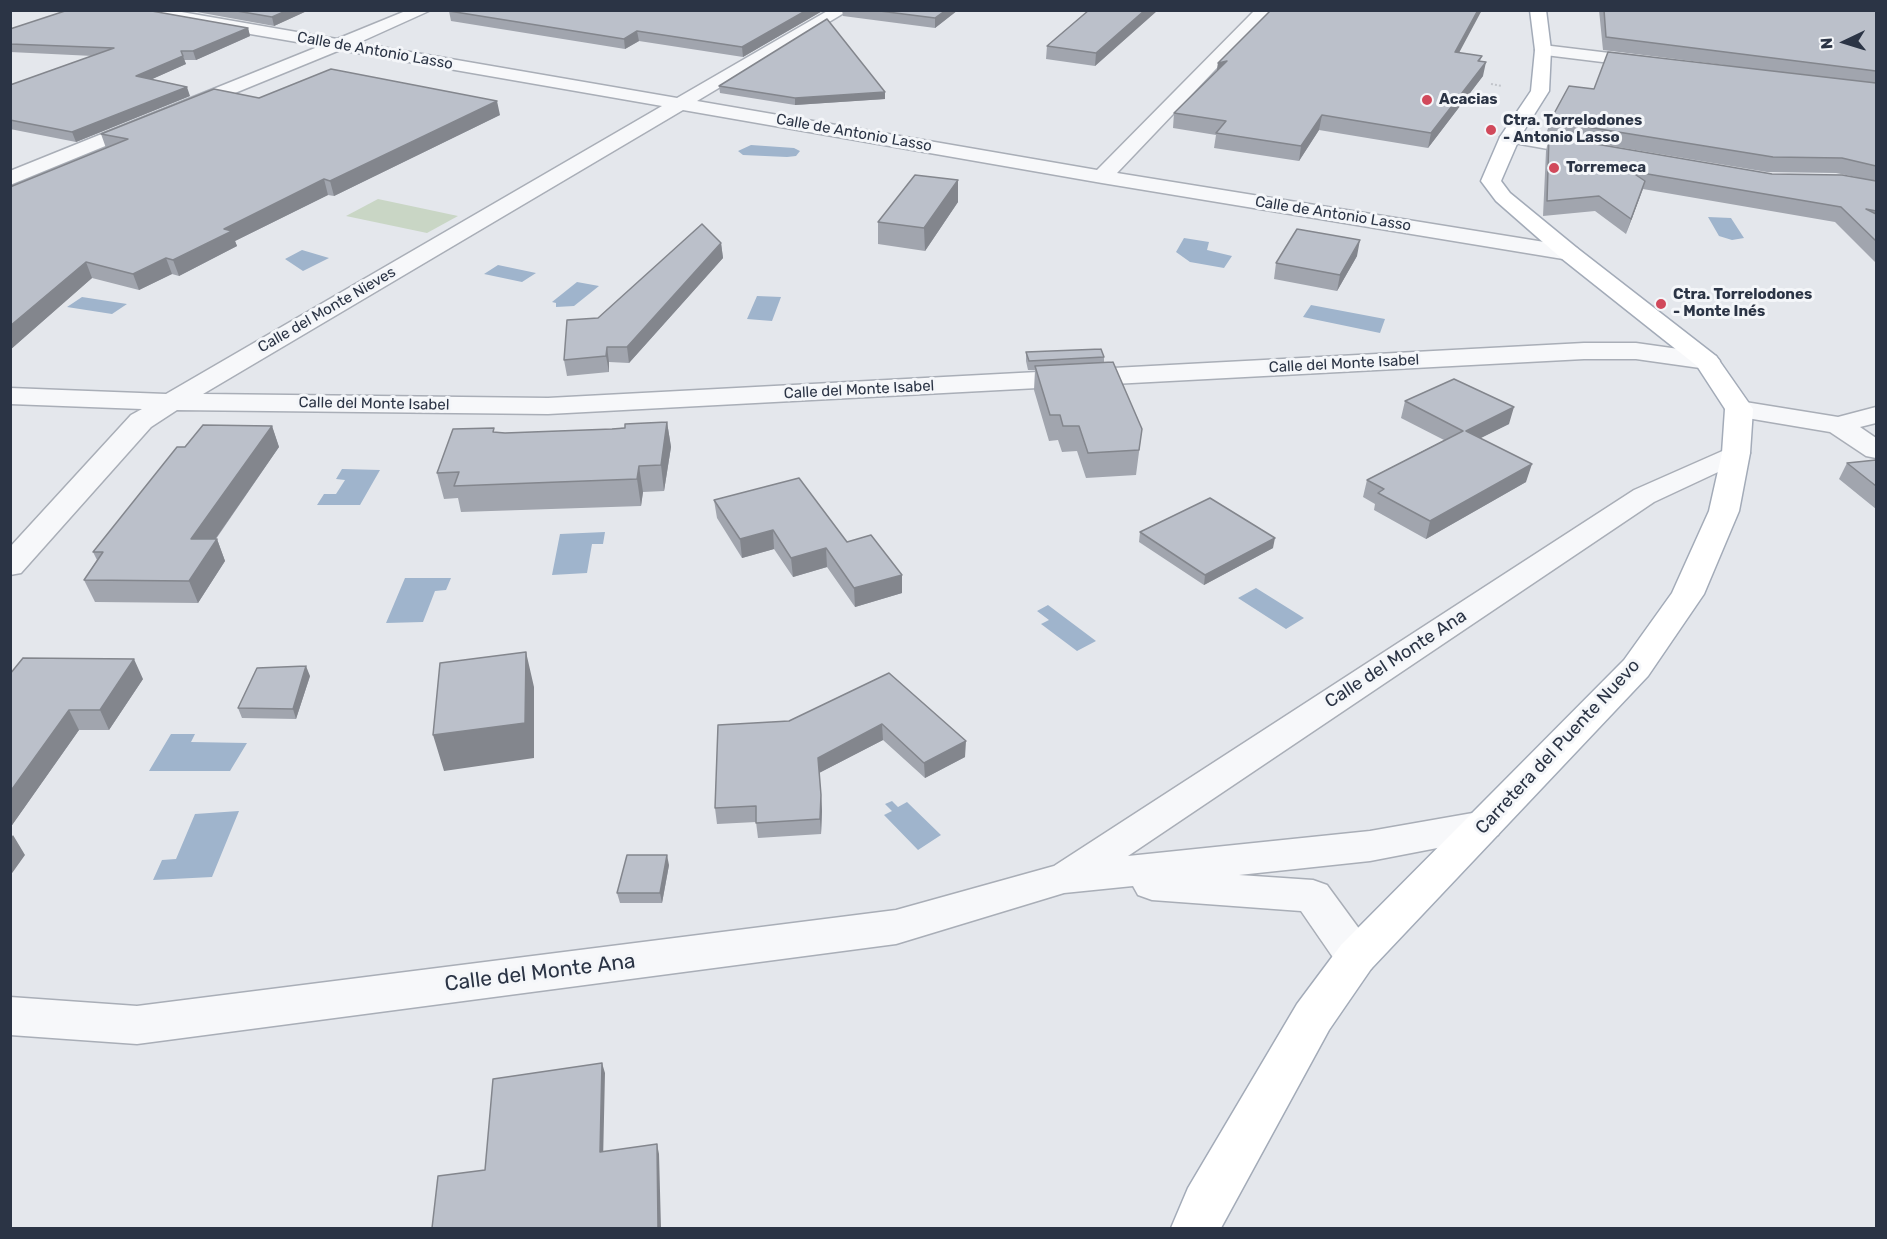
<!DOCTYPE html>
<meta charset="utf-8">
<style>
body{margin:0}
#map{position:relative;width:1887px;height:1239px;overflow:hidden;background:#e4e7ec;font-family:Rubik,sans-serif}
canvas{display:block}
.frame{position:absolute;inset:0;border:12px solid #2b3445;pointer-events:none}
.north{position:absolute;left:1815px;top:12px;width:60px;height:60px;-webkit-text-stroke:4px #f4f6f9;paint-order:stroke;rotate:266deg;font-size:16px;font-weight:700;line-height:24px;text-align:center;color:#2b3445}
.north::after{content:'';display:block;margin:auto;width:21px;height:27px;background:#2b3445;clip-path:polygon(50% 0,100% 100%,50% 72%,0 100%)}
</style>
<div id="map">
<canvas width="1887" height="1239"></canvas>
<div class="frame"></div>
<div class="north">N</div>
</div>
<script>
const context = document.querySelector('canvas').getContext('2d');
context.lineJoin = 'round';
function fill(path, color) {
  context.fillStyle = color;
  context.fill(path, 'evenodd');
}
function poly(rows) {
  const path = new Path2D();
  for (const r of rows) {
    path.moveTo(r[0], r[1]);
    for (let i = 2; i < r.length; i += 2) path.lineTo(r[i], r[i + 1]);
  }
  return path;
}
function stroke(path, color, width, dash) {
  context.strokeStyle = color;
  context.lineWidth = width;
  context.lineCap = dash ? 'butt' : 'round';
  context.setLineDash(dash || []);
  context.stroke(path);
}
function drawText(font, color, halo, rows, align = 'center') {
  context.font = font + ' Rubik,sans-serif';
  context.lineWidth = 6;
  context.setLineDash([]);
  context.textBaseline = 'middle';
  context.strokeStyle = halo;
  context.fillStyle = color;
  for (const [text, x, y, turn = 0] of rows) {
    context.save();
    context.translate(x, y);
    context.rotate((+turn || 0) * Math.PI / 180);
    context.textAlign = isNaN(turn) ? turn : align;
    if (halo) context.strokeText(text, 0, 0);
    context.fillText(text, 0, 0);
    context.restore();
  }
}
const green = poly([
 [378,199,458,216,427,233,346,216]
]);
const water = poly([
 [751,145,794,148,800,151,796,156,787,157,743,155,738,151],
 [1708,217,1731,218,1744,238,1732,240,1719,236],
 [1184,238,1209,242,1207,250,1232,256,1224,268,1190,262,1176,252],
 [302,250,329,258,303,271,285,259],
 [498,265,536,273,522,282,484,274],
 [577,282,599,286,574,306,556,307,556,303,552,302],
 [757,296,781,297,772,321,747,319],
 [82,297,127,304,112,314,67,307],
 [1311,305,1385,319,1380,333,1303,317],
 [342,469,380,470,360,505,317,505,324,494,336,494,345,480,336,479],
 [605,532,603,544,592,544,587,573,552,575,560,534],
 [405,578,451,578,446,590,435,591,423,622,386,623],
 [1256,588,1304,618,1286,629,1238,598],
 [1048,605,1096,641,1077,651,1041,624,1049,620,1037,611],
 [171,734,195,734,191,742,247,743,230,771,149,771],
 [892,801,898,807,907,802,941,835,918,850,884,815,892,811,885,804],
 [239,811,212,877,153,880,162,860,176,859,195,814]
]);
const path = poly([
 [1491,84,1502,86]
]);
const minor = poly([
 [132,10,170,10,337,39,408,10,431,10,358,43,677,98,829,10,849,10,697,101,1097,170,1255,10,1272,10,1117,173,1569,246,1577,248,1580,253,1577,258,1569,260,1102,183,683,110,203,394,548,398,1584,343,1636,343,1707,353,1716,356,1720,361,1716,366,1707,369,1636,359,1584,359,548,414,177,410,151,427,21,573,10,575,10,547,131,415,142,409,10,404,10,388,166,394,662,106,340,50,10,185,10,171,320,46,140,15,132,10],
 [1543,45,1651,58,1660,63,1651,68,1537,54,1535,50,1543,45],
 [1510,131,1593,145,1600,147,1603,151,1600,155,1593,157,1503,141,1500,137,1510,131],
 [1739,401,1838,417,1876,407,1876,423,1860,427,1876,438,1876,458,1866,456,1830,432,1729,415,1725,409,1729,403,1739,401],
 [1736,445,1746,447,1750,453,1746,459,1654,502,1128,856,1370,831,1484,811,1498,815,1503,825,1498,835,1484,839,1370,861,1239,875,1313,880,1327,885,1371,945,1377,957,1371,969,1356,974,1341,969,1301,911,1152,900,1138,895,1133,886,1064,893,896,944,137,1044,10,1035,10,997,137,1006,896,910,1054,866,1634,490,1736,445]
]);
const major = poly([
 [1530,10,1546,10,1551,50,1549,91,1520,137,1501,181,1510,193,1577,248,1716,356,1753,409,1750,453,1739,511,1704,594,1648,676,1371,969,1329,1030,1221,1228,1171,1228,1188,1188,1297,1004,1341,945,1624,660,1672,593,1709,511,1722,453,1725,409,1697,366,1561,258,1496,201,1481,181,1500,137,1531,91,1535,50,1530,10]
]);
const wall = poly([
 [186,10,309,10,274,26],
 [451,10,824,10,743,57,639,41,625,49,451,21,449,11],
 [842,10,958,10,935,28,843,16],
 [1089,10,1158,10,1095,66,1046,59,1047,46],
 [1599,10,1876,10,1876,263,1835,222,1643,189,1626,234,1595,211,1543,216,1546,151,1549,136,1772,174,1856,177,1836,173,1767,172,1546,135,1550,121,1594,89,1724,65,1603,50],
 [248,28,250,36,196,60,184,60,186,64,152,79,190,96,76,142,10,129,10,85,93,56,10,52,10,29],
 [1459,53,1482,56,1480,61,1483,76,1428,148,1319,130,1299,161,1214,148,1216,135,1173,128,1174,113,1217,71,1218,63],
 [719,86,885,99,795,105,720,93],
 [259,98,500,115,334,196,328,195,235,241,237,246,179,276,172,274,139,290,92,278,10,350,10,187,106,148,101,134],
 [958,180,958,202,925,251,878,244,878,222],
 [721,243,723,258,629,363,609,362,609,372,567,376,564,360,598,318],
 [1357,256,1337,291,1274,279,1276,263],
 [1026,352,1104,357,1104,362,1142,429,1136,475,1086,478,1077,451,1062,452,1058,440,1049,441,1034,390,1035,370,1028,370,1026,361],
 [1405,401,1509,424,1480,438,1526,482,1426,539,1374,510,1375,504,1363,497,1367,480,1444,440,1401,418],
 [667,422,671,447,664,491,643,492,641,506,461,512,458,498,444,499,437,473,495,432,505,433,612,429],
 [272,426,279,447,216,539,217,539,225,561,198,603,95,602,84,580,97,560,93,552,185,447],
 [1876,460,1876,509,1839,479,1847,463],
 [714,500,847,542,902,575,902,593,855,607,827,567,793,577,774,549,742,558,717,518],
 [1140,532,1273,548,1204,585,1139,542],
 [889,673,965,757,925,778,883,740,819,773,822,811,821,834,758,838,756,822,717,824,715,808,789,721],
 [10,674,143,679,109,730,79,730,10,828],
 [310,676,296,719,242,718,238,708],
 [669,865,662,903,620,903,617,893]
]);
const shadedWall = poly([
 [288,10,309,10,274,26,272,17],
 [807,10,824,10,743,57,742,47],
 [946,10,958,10,935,28,935,18],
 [1145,10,1158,10,1095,66,1096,53],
 [1478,10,1482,10,1452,66,1455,52],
 [248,28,250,36,196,60,193,51],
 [637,31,639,41,625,49,624,39],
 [183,56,186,64,139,85,136,76],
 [1227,61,1216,77,1218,63],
 [1486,62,1483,76,1428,148,1431,133],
 [187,87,190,96,76,142,72,132],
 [885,92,885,99,795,105,795,98],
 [497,101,500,115,334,196,330,181],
 [1322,115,1319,130,1299,161,1301,146],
 [324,179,328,195,235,241,237,246,179,276,173,260,224,229],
 [958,180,958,202,925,251,924,228],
 [1645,181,1640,196,1626,234,1631,219],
 [1360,240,1357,256,1337,291,1340,275],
 [721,243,723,258,629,363,627,347],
 [166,258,172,274,139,290,133,274],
 [86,262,92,278,10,350,10,326],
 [607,347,609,362,609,372,606,356],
 [1514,407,1509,424,1461,448,1466,431],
 [667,422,671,447,664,491,661,465],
 [272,426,279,447,200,561,191,539],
 [1532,464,1526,482,1426,539,1430,521],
 [639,466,643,492,641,506,637,479],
 [773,530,774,549,742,558,740,539],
 [1275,538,1273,548,1204,585,1205,575],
 [217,539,225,561,198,603,189,581],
 [826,548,827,567,793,577,791,558],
 [902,575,902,593,855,607,854,588],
 [526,652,534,687,534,758,444,771,433,735],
 [134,659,143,679,109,730,100,710],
 [306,666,310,676,296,719,293,709],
 [69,710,79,730,10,828,10,792],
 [882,724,883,740,819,773,818,758],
 [966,741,965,757,925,778,924,763],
 [821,795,822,811,821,834,820,819],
 [13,835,25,855,10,876,10,839],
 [667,855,669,865,662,903,660,893],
 [602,1063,605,1073,603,1162,600,1152],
 [657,1144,659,1154,661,1228,658,1228]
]);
const building = poly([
 [68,10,146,10,248,28,193,51,181,51,183,56,136,76,187,87,72,132,10,120,10,85,114,48,10,44,10,29,68,10],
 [231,10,288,10,272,17,231,10],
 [451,10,807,10,742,47,637,31,624,39,449,11,451,10],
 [872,10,946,10,935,18,872,10],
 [1089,10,1145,10,1096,53,1047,46,1089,10],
 [1271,10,1478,10,1455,52,1482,56,1478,61,1486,62,1431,133,1322,115,1301,146,1216,133,1226,121,1174,113,1227,61,1218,63,1271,10],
 [1604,10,1876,10,1876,71,1606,37,1604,10],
 [827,19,885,92,795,98,719,86,827,19],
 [1608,52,1876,83,1876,166,1842,158,1773,157,1550,121,1569,86,1594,89,1608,52],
 [331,69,497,101,330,181,324,179,224,229,232,231,173,260,166,258,133,274,86,262,10,326,10,187,128,139,101,134,214,89,259,98,331,69],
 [1549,136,1772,174,1842,175,1876,181,1876,211,1866,209,1876,214,1876,241,1841,207,1630,171,1645,181,1631,219,1599,196,1547,201,1549,136],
 [915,175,958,180,924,228,878,222,915,175],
 [702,224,721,243,627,347,607,347,606,356,564,360,567,320,598,318,702,224],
 [1297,229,1360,240,1340,275,1276,263,1297,229],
 [1101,349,1104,357,1029,361,1026,352,1101,349],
 [1113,362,1142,429,1139,450,1088,453,1079,426,1063,426,1060,415,1050,415,1035,366,1113,362],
 [1454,379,1514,407,1466,431,1532,464,1430,521,1378,493,1384,489,1367,480,1463,431,1405,401,1454,379],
 [667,422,661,465,639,466,637,479,454,486,459,472,437,473,453,429,494,428,493,432,505,433,612,429,625,428,625,424,667,422],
 [203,425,272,426,191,539,217,539,189,581,84,580,103,552,93,552,177,447,185,447,203,425],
 [1876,460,1876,486,1847,463,1876,460],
 [799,478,847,542,871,535,902,575,854,588,826,548,791,558,773,530,740,539,714,500,799,478],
 [1210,498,1275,538,1205,575,1140,532,1210,498],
 [526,652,525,723,433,735,440,663,526,652],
 [23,658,134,659,100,710,69,710,10,792,10,674,23,658],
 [306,666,293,709,238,708,257,668,306,666],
 [889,673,966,741,924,763,882,724,818,758,821,795,820,819,756,823,756,806,715,808,718,725,789,721,889,673],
 [627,855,667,855,660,893,617,893,627,855],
 [602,1063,600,1152,657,1144,658,1228,432,1228,438,1176,485,1170,493,1079,602,1063]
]);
const markers = [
 [1427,100,6,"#d1495b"],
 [1491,130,6,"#d1495b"],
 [1554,168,6,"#d1495b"],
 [1661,304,6,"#d1495b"]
];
const farStreetnames = [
 ["Calle de Antonio Lasso",375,51,10],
 ["Calle de Antonio Lasso",854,133,10],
 ["Calle de Antonio Lasso",1333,214,9],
 ["Calle del Monte Nieves",327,310,-30],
 ["Calle del Monte Isabel",1344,364,-3],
 ["Calle del Monte Isabel",859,390,-3],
 ["Calle del Monte Isabel",374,404,1]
];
const farPoinames = [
 ["Acacias",1439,100],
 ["Ctra. Torrelodones",1503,121],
 ["- Antonio Lasso",1503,138],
 ["Torremeca",1566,168],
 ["Ctra. Torrelodones",1673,295],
 ["- Monte Inés",1673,312]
];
const streetNames = [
 ["Calle del Monte Ana",1396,659,-33],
 ["Carretera del Puente Nuevo",1558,747,-47]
];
const nearStreetnames = [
 ["Calle del Monte Ana",540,973,-7]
];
fill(green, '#c9d6c5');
fill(water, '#9fb4cc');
stroke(minor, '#a9aeb7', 3);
stroke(major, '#a3abb8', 3);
stroke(path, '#c2c5cb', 2, [2, 2]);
fill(minor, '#f7f8fa');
fill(major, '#fff');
fill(wall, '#a1a5ae');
fill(shadedWall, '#83868d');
fill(building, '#bbc0ca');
stroke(building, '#83868d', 1.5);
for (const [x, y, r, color] of markers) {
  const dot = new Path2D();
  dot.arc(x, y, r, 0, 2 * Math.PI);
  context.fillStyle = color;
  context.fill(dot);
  stroke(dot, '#f4f6f9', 2);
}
drawText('15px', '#2b3445', '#f4f6f9', farStreetnames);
drawText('bold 15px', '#2b3445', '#f4f6f9', farPoinames, 'left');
drawText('18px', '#2b3445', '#f4f6f9', streetNames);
drawText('21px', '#2b3445', '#f4f6f9', nearStreetnames);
</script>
